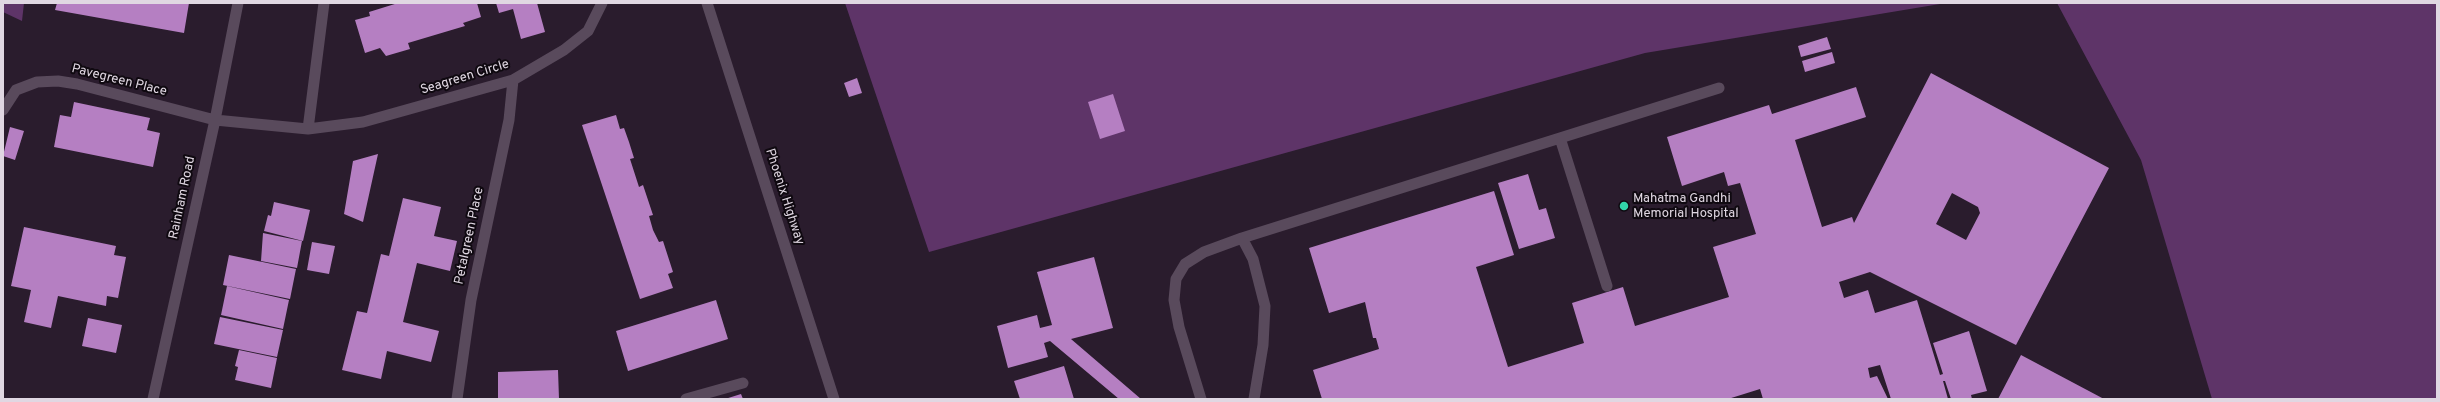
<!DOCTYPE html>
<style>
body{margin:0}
#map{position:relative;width:2440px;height:402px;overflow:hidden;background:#2a1c2d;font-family:Overpass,sans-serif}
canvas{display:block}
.frame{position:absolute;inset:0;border:4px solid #e0d7e2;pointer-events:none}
</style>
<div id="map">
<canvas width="2440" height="402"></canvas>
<div class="frame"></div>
</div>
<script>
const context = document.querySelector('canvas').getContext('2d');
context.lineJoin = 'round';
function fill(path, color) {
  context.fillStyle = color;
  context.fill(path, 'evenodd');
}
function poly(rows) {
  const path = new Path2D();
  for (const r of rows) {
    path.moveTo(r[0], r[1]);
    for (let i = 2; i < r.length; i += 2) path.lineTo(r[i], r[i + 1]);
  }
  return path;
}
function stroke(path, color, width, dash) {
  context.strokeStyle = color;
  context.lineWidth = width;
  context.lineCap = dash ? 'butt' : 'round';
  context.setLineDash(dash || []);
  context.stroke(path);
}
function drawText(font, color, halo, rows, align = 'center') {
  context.font = font + ' Overpass,sans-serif';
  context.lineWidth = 4;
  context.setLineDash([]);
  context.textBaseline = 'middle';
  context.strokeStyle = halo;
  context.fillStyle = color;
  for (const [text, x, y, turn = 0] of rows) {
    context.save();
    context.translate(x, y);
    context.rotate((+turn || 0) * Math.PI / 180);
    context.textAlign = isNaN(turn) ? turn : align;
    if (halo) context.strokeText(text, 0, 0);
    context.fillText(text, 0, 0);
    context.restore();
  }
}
const green = poly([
 [3,3,24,3,22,21,3,12],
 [845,3,1946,3,1645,53,929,252],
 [2057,3,2437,3,2437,399,2212,399,2141,160]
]);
const building = poly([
 [57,3,189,3,184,33,55,10],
 [398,3,477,3,481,17,463,23,465,26,408,43,410,49,386,56,380,48,365,53,355,20,370,16,369,12],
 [496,3,537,3,545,32,521,39,513,9,499,13],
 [1827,37,1831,49,1801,57,1798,46],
 [1832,52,1835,63,1805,72,1802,61],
 [1931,73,2109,168,2016,345,1870,272,1839,282,1844,298,1868,290,1875,313,1917,300,1940,375,1943,374,1933,343,1969,331,1987,391,1971,395,1972,399,1951,399,1945,381,1943,381,1948,399,1891,399,1880,365,1868,368,1870,378,1877,376,1888,399,1763,399,1760,389,1728,399,1322,399,1313,370,1379,349,1376,338,1373,338,1365,302,1329,313,1309,248,1494,191,1514,255,1476,267,1508,367,1584,343,1572,303,1623,287,1635,326,1729,297,1713,247,1756,234,1740,183,1728,186,1724,172,1682,186,1667,137,1769,105,1772,114,1856,87,1866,117,1795,140,1822,227,1852,217,1854,223],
 [1952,193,1978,207,1980,213,1966,240,1936,224],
 [857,78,862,93,849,97,844,83],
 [1113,94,1125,131,1100,139,1088,102],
 [74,102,150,118,147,130,160,133,153,167,54,147,60,115,71,117],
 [616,115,620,129,624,128,629,142,634,158,630,159,639,187,643,185,653,215,649,216,653,230,659,242,663,241,673,272,668,274,673,288,640,299,582,125],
 [10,127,24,131,15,160,3,156],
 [378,154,363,222,344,214,353,161],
 [1528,174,1539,210,1546,208,1555,238,1519,249,1498,183],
 [403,198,441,207,434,236,457,241,450,271,417,263,403,322,439,331,431,362,387,351,381,379,342,370,357,311,367,313,381,254,389,256],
 [274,202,310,210,303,241,264,231,268,215,271,216],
 [24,227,116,246,114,255,126,257,118,298,107,296,106,306,58,296,51,328,24,322,31,290,11,286],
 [263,233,302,241,297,268,261,261],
 [312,242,335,246,329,274,307,270],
 [229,255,296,269,290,299,223,285],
 [1094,257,1113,328,1071,339,1141,399,1119,399,1050,341,1044,343,1048,357,1008,368,997,326,1037,315,1040,328,1052,325,1037,272],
 [227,286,289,300,283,329,221,315],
 [716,300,728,339,628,371,616,331],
 [220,317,283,330,277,357,214,344],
 [88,318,122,325,116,353,82,346],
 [239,350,277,358,271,388,235,380,238,367,235,366],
 [2021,355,2104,399,1998,399],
 [1064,366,1074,399,1020,399,1014,381],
 [558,370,559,399,498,399,498,372],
 [741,394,743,399,725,399]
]);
const service = poly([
 [1560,138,1607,286],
 [1242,238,1253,259,1265,306,1263,345,1254,399],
 [1201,399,1179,327,1174,300,1176,279,1185,264,1204,252,1242,238,1719,88]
]);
const minor = poly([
 [3,110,16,90,37,82,58,81,77,84,215,120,308,129,363,122,513,80,564,50,588,31,602,3],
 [308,129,324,3],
 [153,399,215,120,238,3],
 [457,399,471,300,509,120,513,80],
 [686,399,743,383]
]);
const secondary = poly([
 [707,3,834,399]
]);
const markers = [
 [1624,206,5,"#32d4a9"]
];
const streetNames = [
 ["Seagreen Circle",465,78,-17],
 ["Pavegreen Place",119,81,14],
 ["Phoenix Highway",784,197,72],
 ["Rainham Road",183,198,-78],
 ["Petalgreen Place",470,236,-78]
];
const poiNames = [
 ["Mahatma Gandhi",1633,199],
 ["Memorial Hospital",1633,214]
];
fill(green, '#5e3468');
fill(building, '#b57fc2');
stroke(service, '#594a5c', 11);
stroke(minor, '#594a5c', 11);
stroke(secondary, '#594a5c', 11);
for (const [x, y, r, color] of markers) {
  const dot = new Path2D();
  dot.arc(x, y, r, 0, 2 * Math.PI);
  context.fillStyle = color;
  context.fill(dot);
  stroke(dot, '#0f0910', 1.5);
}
drawText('13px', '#e0d7e2', '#0f0910', streetNames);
drawText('13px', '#e0d7e2', '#0f0910', poiNames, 'left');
</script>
